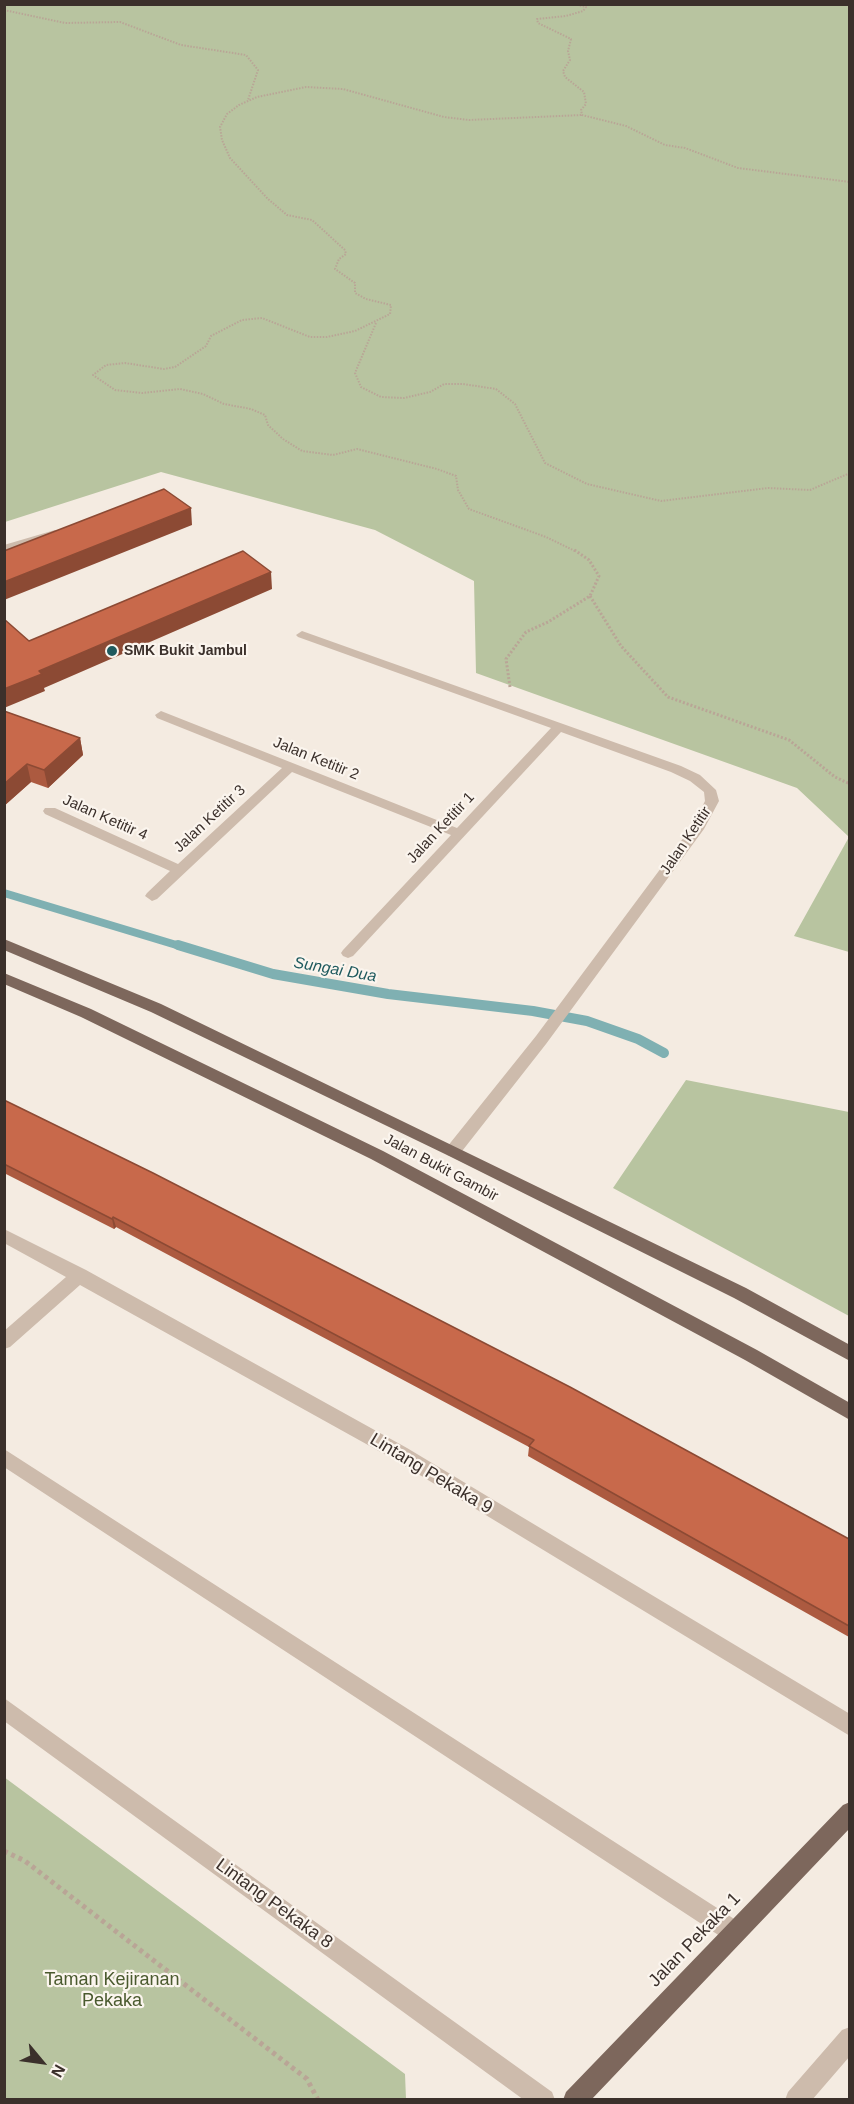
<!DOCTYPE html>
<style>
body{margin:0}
#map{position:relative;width:854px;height:2104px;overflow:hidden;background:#f4ebe1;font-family:Arial,sans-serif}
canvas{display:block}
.frame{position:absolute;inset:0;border:6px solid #3b302b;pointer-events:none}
.north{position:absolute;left:12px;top:2032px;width:60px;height:60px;-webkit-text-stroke:4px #fbf5ee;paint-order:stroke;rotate:119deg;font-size:16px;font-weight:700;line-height:24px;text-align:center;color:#3b302b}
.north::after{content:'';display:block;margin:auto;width:21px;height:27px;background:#3b302b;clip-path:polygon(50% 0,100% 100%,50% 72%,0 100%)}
</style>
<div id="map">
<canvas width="854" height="2104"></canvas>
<div class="frame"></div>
<div class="north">N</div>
</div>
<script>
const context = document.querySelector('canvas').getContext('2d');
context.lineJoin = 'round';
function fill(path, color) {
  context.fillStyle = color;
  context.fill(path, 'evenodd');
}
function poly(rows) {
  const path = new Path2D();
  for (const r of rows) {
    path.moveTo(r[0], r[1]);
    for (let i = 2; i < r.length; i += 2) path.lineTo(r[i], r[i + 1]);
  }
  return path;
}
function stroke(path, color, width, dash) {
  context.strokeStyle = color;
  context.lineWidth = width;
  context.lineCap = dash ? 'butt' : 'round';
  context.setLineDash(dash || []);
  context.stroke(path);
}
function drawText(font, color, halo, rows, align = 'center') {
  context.font = font + ' Arial,sans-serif';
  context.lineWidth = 4.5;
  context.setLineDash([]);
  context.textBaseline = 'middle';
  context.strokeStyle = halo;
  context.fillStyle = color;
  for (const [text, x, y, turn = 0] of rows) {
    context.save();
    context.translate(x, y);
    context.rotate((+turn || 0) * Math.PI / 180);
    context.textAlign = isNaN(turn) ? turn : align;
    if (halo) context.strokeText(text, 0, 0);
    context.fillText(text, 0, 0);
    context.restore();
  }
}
const green = poly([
 [4,5,849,5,849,952,794,936,849,837,797,788,476,673,474,581,375,530,161,472,5,522],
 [686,1080,849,1112,849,1316,613,1188],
 [4,1777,405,2074,406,2099,5,2099]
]);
const streamFar1 = poly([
 [4,893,183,947]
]);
const stream = poly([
 [178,945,273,974,388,994,533,1011,587,1021,638,1039,664,1053]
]);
const pathFar2 = poly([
 [574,4,586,7,583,11,566,16,537,19,538,23,571,39,568,51,570,60,563,71,565,77,584,92,586,104,581,110,582,115,626,126,665,145,685,148,738,168,850,182],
 [4,10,65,23,120,22,181,45,246,55,258,70,248,100],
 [376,323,355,373,361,387,381,397,404,398,430,392,444,384,463,384,496,389,515,404,545,463,587,484,661,501,768,488,810,490,850,473],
 [575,551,546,537,469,509,458,490,456,476,437,469,357,449,333,455,302,451,283,439,268,425,265,415,251,409,224,404,203,394,180,389,142,393,115,390,93,375,106,365,125,363,164,369,175,367,206,346,211,336,242,320,262,318,310,337,327,337,355,331,390,314,391,305,366,299,355,293,355,283,335,269,339,259,346,254,345,250,312,220,287,215,268,199,230,158,222,140,220,127,227,114,239,105,257,97,306,87,343,89,444,117,469,120,582,115]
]);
const pathFar1 = poly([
 [590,596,621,646,668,697,789,740,835,777,850,784],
 [510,687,506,659,526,632,548,622,590,596,599,576,589,560,573,549]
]);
const path = poly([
 [4,1851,25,1861,307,2079,318,2100]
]);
const minor = poly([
 [55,530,60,533,59,535,4,552,4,545,55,530],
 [302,631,681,766,700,775,716,790,719,801,704,829,546,1044,459,1155,453,1157,447,1155,445,1151,447,1147,536,1036,693,825,705,801,704,792,690,781,671,772,561,732,353,956,348,958,343,956,341,953,343,950,451,835,292,772,157,899,152,901,145,896,147,893,170,871,45,814,43,811,45,808,55,808,178,864,282,768,157,718,155,715,161,711,457,828,551,728,298,637,296,635,302,631],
 [4,1229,86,1270,407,1448,850,1714,850,1736,395,1460,80,1285,10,1347,4,1349,4,1331,66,1277,4,1243,4,1229],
 [4,1449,742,1924,745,1932,742,1940,734,1943,726,1940,4,1467,4,1449],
 [4,1698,552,2092,555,2100,524,2100,4,1721,4,1698],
 [850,2027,850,2056,812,2100,785,2100,788,2092,842,2030,850,2027]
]);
const major = poly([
 [4,939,161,1004,746,1288,850,1345,850,1361,734,1298,447,1155,151,1012,4,950,4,939],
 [4,973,91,1009,383,1151,757,1350,850,1403,850,1420,745,1360,371,1159,81,1017,4,984,4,973],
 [850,1802,850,1828,591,2100,563,2100,566,2092,843,1805,850,1802]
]);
const wall = poly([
 [4,711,80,738,83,755,48,788,31,782,4,806],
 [4,1100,849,1539,849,1637,528,1456,529,1447,116,1227,114,1229,4,1173]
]);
const shadedWall = poly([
 [191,508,192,525,4,600,4,582],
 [271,572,272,589,44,688,45,691,4,708,4,689,39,671],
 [80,738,83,755,48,788,44,770],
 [27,764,31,782,4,806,4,784],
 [113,1217,116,1227,114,1229,112,1219]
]);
const building = poly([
 [164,489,191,508,4,582,4,551,164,489],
 [243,551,271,572,39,671,42,674,4,689,4,619,29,641,243,551],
 [4,711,80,738,44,770,27,764,4,784,4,711],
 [4,1100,153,1173,570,1387,849,1539,849,1626,529,1446,534,1440,113,1217,112,1219,4,1164,4,1100]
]);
const markers = [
 [112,651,6,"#1f5a5e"]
];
const farPoinames = [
 ["SMK Bukit Jambul",124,651]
];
const streetNames = [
 ["Jalan Ketitir 2",316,759,22],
 ["Jalan Ketitir 4",105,818,24],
 ["Jalan Ketitir 3",210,819,-43],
 ["Jalan Ketitir 1",441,828,-47],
 ["Jalan Ketitir",686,841,-56],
 ["Jalan Bukit Gambir",441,1168,28]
];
const waterNames = [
 ["Sungai Dua",335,970,10]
];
const nearStreetnames = [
 ["Lintang Pekaka 9",431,1474,31],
 ["Lintang Pekaka 8",274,1904,36],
 ["Jalan Pekaka 1",695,1940,-46]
];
const nearParknames = [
 ["Taman Kejiranan",112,1980],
 ["Pekaka",112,2001]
];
fill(green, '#b8c4a0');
stroke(streamFar1, '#7fb0b2', 8);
stroke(stream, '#7fb0b2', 10);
stroke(pathFar2, '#b9a596', 2, [1.5, 1.5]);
stroke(pathFar1, '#b9a596', 3, [2, 2]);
stroke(path, '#b9a596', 5, [4, 4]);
fill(minor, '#cdbbac');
fill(major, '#7d675c');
fill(wall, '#ac5a40');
fill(shadedWall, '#8c4a34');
fill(building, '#c8694b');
stroke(building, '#8c4a34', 1.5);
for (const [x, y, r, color] of markers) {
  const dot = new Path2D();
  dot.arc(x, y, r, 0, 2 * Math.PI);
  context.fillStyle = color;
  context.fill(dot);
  stroke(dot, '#fbf5ee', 2);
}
drawText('bold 14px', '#3b302b', '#fbf5ee', farPoinames, 'left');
drawText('15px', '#3b302b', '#fbf5ee', streetNames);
drawText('italic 16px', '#1f5a5e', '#fbf5ee', waterNames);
drawText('18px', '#3b302b', '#fbf5ee', nearStreetnames);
drawText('18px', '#4a5a2e', '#fbf5ee', nearParknames);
</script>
